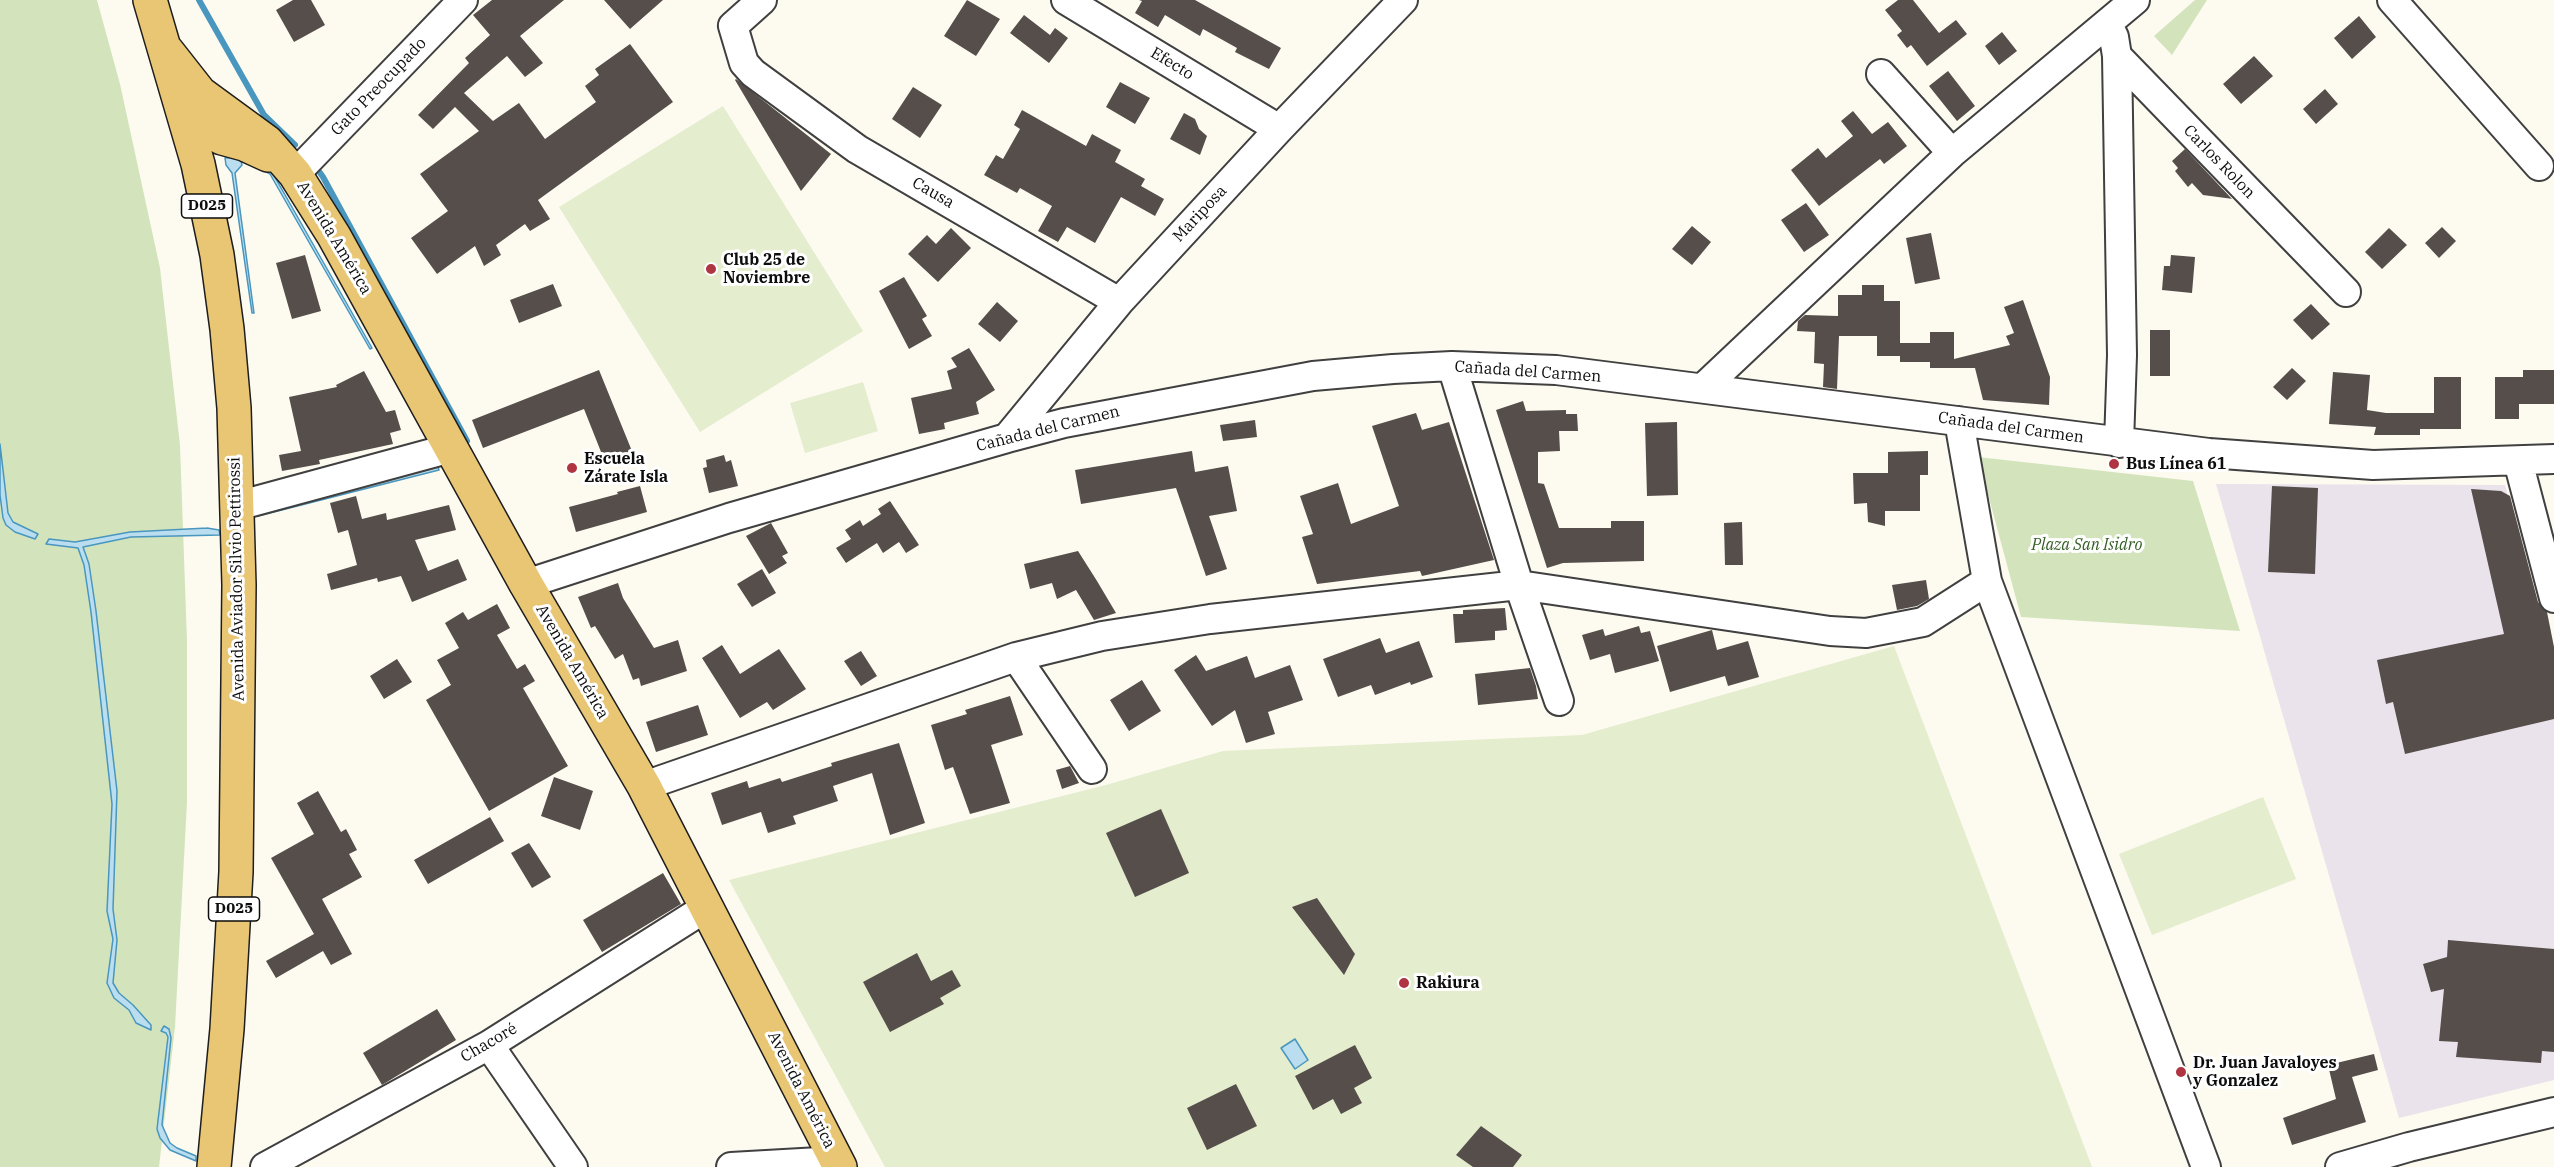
<!DOCTYPE html>
<meta charset="utf-8">
<style>
body{margin:0}
canvas{display:block;background:#fdfaf0}
</style>
<canvas width="2554" height="1167"></canvas>
<script>
const context = document.querySelector('canvas').getContext('2d');
context.lineJoin = 'round';
function fill(path, color) {
  context.fillStyle = color;
  context.fill(path, 'evenodd');
}
function poly(rows) {
  const path = new Path2D();
  for (const r of rows) {
    path.moveTo(r[0], r[1]);
    for (let i = 2; i < r.length; i += 2) path.lineTo(r[i], r[i + 1]);
  }
  return path;
}
function stroke(path, color, width, dash) {
  context.strokeStyle = color;
  context.lineWidth = width;
  context.lineCap = dash ? 'butt' : 'round';
  context.setLineDash(dash || []);
  context.stroke(path);
}
function drawText(font, color, halo, rows, align = 'center') {
  context.font = font + ' "IBM Plex Serif",serif';
  context.lineWidth = 6;
  context.setLineDash([]);
  context.textBaseline = 'middle';
  context.strokeStyle = halo;
  context.fillStyle = color;
  for (const [text, x, y, turn = 0] of rows) {
    context.save();
    context.translate(x, y);
    context.rotate((+turn || 0) * Math.PI / 180);
    context.textAlign = isNaN(turn) ? turn : align;
    if (halo) context.strokeText(text, 0, 0);
    context.fillText(text, 0, 0);
    context.restore();
  }
}
const industrial = poly([
 [2216,484,2505,485,2554,676,2554,1080,2399,1118]
]);
const green = poly([
 [0,0,97,0,120,84,160,268,180,445,187,641,187,802,175,1027,159,1167,0,1167],
 [2195,0,2207,0,2172,55,2154,36],
 [1978,457,2193,481,2240,631,2021,617]
]);
const pitch = poly([
 [723,106,863,331,700,432,559,207],
 [863,382,878,431,805,453,790,403],
 [1894,646,2092,1167,885,1167,729,880,1106,785,1223,751,1582,735],
 [2263,797,2296,879,2152,935,2119,854]
]);
const water = poly([
 [240,157,242,165,235,173,254,313,252,313,232,173,226,165,225,158,240,157],
 [258,167,265,167,272,172,372,348,370,349,270,174,258,167],
 [0,444,8,513,13,522,38,534,35,539,15,532,6,525,3,518,0,495,0,444],
 [438,467,439,470,258,516,257,513,438,467],
 [207,528,219,530,220,535,131,537,83,547,89,564,96,611,117,791,113,909,117,940,113,983,119,993,133,1005,151,1025,151,1030,136,1023,129,1010,114,998,107,983,113,939,107,911,112,804,91,612,84,565,78,548,46,544,49,539,75,542,130,532,207,528],
 [164,1026,169,1029,171,1038,162,1125,170,1143,177,1148,196,1156,196,1161,170,1150,160,1138,157,1129,168,1037,166,1033,161,1031,164,1026],
 [1295,1039,1308,1060,1295,1069,1281,1048,1295,1039]
]);
const stream = poly([
 [199,0,264,115,295,145],
 [318,170,323,177,467,441]
]);
const building = poly([
 [293,0,311,0,325,25,294,42,276,10],
 [492,0,564,0,520,36,543,63,525,77,507,56,464,93,493,121,519,103,545,139,596,102,585,86,599,75,595,69,630,44,673,102,538,200,550,219,530,231,525,224,496,245,501,255,484,266,475,246,437,274,411,238,448,211,420,174,479,131,455,107,433,129,418,115,469,63,465,58,490,35,473,15],
 [604,0,663,0,630,29],
 [967,0,1000,19,976,56,944,36],
 [1139,0,1195,0,1281,48,1269,69,1235,52,1237,48,1203,29,1200,36,1165,15,1158,27,1135,13,1142,1],
 [1898,0,1913,0,1939,33,1956,20,1967,34,1927,66,1911,45,1907,48,1897,35,1902,31,1885,10],
 [1024,15,1050,35,1055,28,1068,38,1049,63,1010,33],
 [2359,16,2376,37,2352,59,2334,38],
 [2002,32,2017,51,1999,65,1985,46],
 [2254,56,2273,76,2241,104,2223,84],
 [1948,71,1975,106,1957,121,1929,86],
 [736,79,831,154,801,191,735,80],
 [1120,82,1150,98,1135,124,1106,107],
 [913,87,942,105,920,138,892,119],
 [2325,89,2338,104,2316,124,2303,109],
 [1022,110,1086,146,1092,134,1121,150,1115,162,1145,179,1141,186,1164,199,1155,216,1121,197,1095,243,1067,227,1058,242,1038,231,1052,206,1020,188,1017,193,984,175,996,155,1003,159,1020,129,1014,125],
 [1853,111,1872,134,1888,122,1907,146,1884,164,1880,159,1819,206,1791,170,1818,148,1826,158,1853,136,1841,121],
 [1184,113,1195,119,1199,129,1207,136,1200,155,1170,139],
 [2185,149,2232,199,2233,199,2203,195,2192,183,2188,187,2175,171,2178,168,2172,161],
 [1806,203,1829,235,1804,252,1781,220],
 [1692,226,1711,242,1692,265,1672,249],
 [2442,227,2456,241,2439,258,2425,243],
 [951,228,971,248,938,282,908,254,927,235,936,244],
 [2389,228,2407,245,2382,269,2365,252],
 [1931,233,1940,279,1915,284,1906,238],
 [305,255,321,311,292,319,276,263],
 [2171,255,2195,257,2192,293,2162,290,2164,266,2170,266],
 [904,277,927,316,922,319,932,336,909,349,879,291],
 [553,284,562,306,519,323,510,300],
 [1862,285,1884,285,1884,301,1900,301,1900,343,1930,343,1930,332,1954,332,1954,359,2010,345,2006,336,2014,333,2004,307,2023,300,2050,377,2049,405,1983,400,1975,368,1930,368,1930,362,1900,362,1900,356,1877,356,1877,336,1839,336,1837,389,1823,387,1824,364,1814,363,1815,332,1797,331,1798,321,1805,315,1838,316,1838,295,1862,295],
 [997,302,1018,321,1000,342,978,324],
 [2311,304,2330,324,2312,340,2293,320],
 [2150,330,2170,330,2170,376,2150,376],
 [969,348,995,390,976,402,979,414,944,423,945,429,919,434,911,398,952,389,947,371,957,367,951,358],
 [2292,368,2306,381,2287,400,2273,387],
 [599,370,634,456,607,467,584,409,483,448,472,420],
 [2523,370,2554,370,2554,404,2519,404,2519,419,2495,419,2495,377,2523,377],
 [364,371,386,412,395,410,401,430,390,433,393,444,319,460,320,464,282,471,279,455,301,451,289,397,337,387,336,385],
 [2333,372,2370,375,2367,410,2386,413,2434,413,2434,377,2461,377,2461,429,2420,429,2420,435,2374,435,2376,427,2329,424],
 [1523,401,1526,411,1566,410,1566,414,1577,414,1578,431,1559,431,1560,451,1538,452,1538,483,1544,484,1559,528,1611,528,1611,521,1644,521,1644,561,1563,563,1547,568,1496,410],
 [1416,413,1422,430,1449,422,1494,560,1422,576,1420,571,1317,584,1302,537,1313,534,1300,496,1338,483,1351,524,1399,506,1372,426],
 [1255,420,1257,437,1223,441,1220,425],
 [1677,422,1678,495,1647,496,1645,423],
 [1192,451,1195,472,1228,466,1237,511,1209,516,1227,569,1206,576,1176,488,1081,504,1075,470],
 [1928,451,1928,475,1920,475,1920,511,1885,511,1885,526,1868,522,1867,503,1854,504,1853,473,1888,473,1888,452],
 [724,455,726,462,731,460,738,486,709,493,703,468,707,467,706,460],
 [640,486,647,512,576,532,569,507,618,494,617,492],
 [2272,486,2318,488,2315,574,2268,572],
 [2471,489,2501,491,2510,496,2538,602,2547,612,2554,647,2554,719,2405,754,2393,702,2386,704,2377,660,2504,634],
 [356,496,362,519,386,513,387,520,449,505,456,530,415,540,428,571,458,559,467,580,412,602,401,576,378,582,377,578,331,590,327,574,357,565,348,530,338,533,330,503],
 [890,501,919,545,906,553,899,542,883,553,877,543,846,563,836,548,851,539,845,530,860,520,863,526,881,514,878,509],
 [1742,522,1743,565,1725,565,1724,523],
 [771,523,788,553,782,556,787,563,769,574,746,536],
 [1078,551,1097,581,1116,613,1094,620,1076,590,1057,599,1052,583,1030,589,1024,564],
 [762,569,776,593,752,607,737,584],
 [1926,580,1929,599,1917,606,1897,610,1892,585],
 [618,583,623,598,654,648,678,640,687,671,641,686,639,678,633,680,623,654,615,659,595,626,591,628,578,597],
 [497,604,510,628,497,635,517,669,525,664,535,681,523,688,568,766,489,811,426,700,451,685,437,660,459,648,445,623,463,612,468,620],
 [1505,608,1507,630,1495,631,1495,640,1455,643,1453,614,1463,614,1463,610],
 [1639,626,1641,633,1650,631,1659,661,1615,673,1610,654,1590,660,1582,635,1603,629,1605,636],
 [1712,630,1717,650,1748,641,1759,677,1728,686,1725,676,1670,692,1657,646],
 [1380,638,1386,653,1419,641,1433,677,1411,685,1410,682,1375,695,1371,685,1338,697,1323,659],
 [722,645,740,674,779,649,806,689,773,710,767,702,740,718,702,658],
 [861,651,877,676,861,686,844,661],
 [1196,655,1206,671,1247,656,1255,678,1290,665,1303,700,1268,712,1275,734,1246,743,1235,710,1212,726,1174,670],
 [397,659,412,682,384,699,370,676],
 [1530,668,1536,686,1538,699,1478,705,1475,674],
 [1142,680,1161,711,1129,731,1110,700],
 [1010,696,1023,735,991,745,1010,803,970,814,953,767,945,770,931,725,967,714,965,710],
 [698,705,708,735,656,752,646,722],
 [899,743,925,823,890,835,872,773,833,786,838,801,793,816,796,824,768,833,761,812,722,825,711,793,747,781,749,788,780,778,782,782,832,766,831,763],
 [1070,766,1079,783,1062,789,1056,770],
 [554,777,593,791,580,830,541,816],
 [318,791,341,832,346,829,357,850,349,854,362,877,322,899,352,954,331,965,323,951,276,978,266,961,314,934,271,858,314,834,297,803],
 [1161,809,1189,873,1135,897,1106,833],
 [490,817,504,841,428,884,414,860],
 [529,843,551,877,532,888,511,853],
 [663,873,681,904,602,952,583,920],
 [1317,898,1355,954,1344,975,1292,907],
 [2448,940,2554,949,2554,1052,2542,1051,2541,1063,2456,1057,2458,1042,2439,1041,2444,989,2431,992,2423,964,2447,957],
 [917,953,931,981,952,970,961,986,940,998,944,1004,890,1032,863,982],
 [437,1009,456,1040,382,1085,363,1053],
 [1355,1045,1372,1078,1354,1088,1362,1103,1341,1114,1333,1099,1313,1110,1295,1076],
 [2374,1054,2378,1070,2352,1077,2366,1122,2292,1145,2283,1118,2336,1099,2328,1065],
 [1236,1084,1257,1126,1207,1150,1187,1108],
 [1481,1126,1522,1155,1513,1167,1473,1167,1456,1155]
]);
const minor = poly([
 [762,0,733,26,744,63,753,73,857,149,1119,302],
 [1066,0,1279,129],
 [2392,0,2539,166],
 [2108,24,2114,37,2117,56,2122,355,2119,443],
 [2117,56,2346,292],
 [1881,74,1952,153],
 [295,174,463,0],
 [1452,366,1519,585,1559,701],
 [1703,388,1952,153,2135,0],
 [1959,421,1987,581,2206,1167],
 [1007,438,1119,302,1279,129,1403,0],
 [2518,461,2554,598],
 [237,506,451,448],
 [526,584,729,518,1007,438,1064,423,1313,376,1393,369,1452,366,1556,370,2209,453,2373,465,2554,459],
 [1016,657,1092,769],
 [644,786,1016,657,1102,636,1210,619,1519,585,1830,631,1866,633,1923,622,1987,581],
 [489,1045,573,1167],
 [265,1167,489,1045,707,907],
 [731,1167,837,1161],
 [2340,1167,2409,1147,2554,1112]
]);
const major = poly([
 [150,0,198,164,217,255,227,329,234,408,239,585,236,872,227,1029,214,1167],
 [167,51,200,93,267,142,295,174,334,236,526,584,644,786,840,1167],
 [184,115,193,122,222,138,244,144,268,155]
]);
const markers = [
 [711,269,6,"#ae3541"],
 [2114,464,6,"#ae3541"],
 [572,468,6,"#ae3541"],
 [1404,983,6,"#ae3541"],
 [2181,1072,6,"#ae3541"]
];
const shields = [
 [207,206,51],
 [234,909,51]
];
const shieldNames = [
 ["D025",207,206],
 ["D025",234,909]
];
const streetNames = [
 ["Efecto",1172,64,31],
 ["Gato Preocupado",379,87,-46],
 ["Carlos Rolon",2219,162,46],
 ["Causa",933,193,30],
 ["Mariposa",1200,214,-47],
 ["Avenida América",334,238,59],
 ["Cañada del Carmen",1528,372,4],
 ["Cañada del Carmen",2011,428,8],
 ["Cañada del Carmen",1048,429,-14],
 ["Avenida Aviador Silvio Pettirossi",237,579,-91],
 ["Avenida América",572,662,60],
 ["Chacoré",489,1043,-30],
 ["Avenida América",801,1090,63]
];
const poiNames = [
 ["Club 25 de",723,260],
 ["Noviembre",723,278],
 ["Escuela",584,459],
 ["Zárate Isla",584,477],
 ["Bus Línea 61",2126,464],
 ["Rakiura",1416,983],
 ["Dr. Juan Javaloyes",2193,1063],
 ["y Gonzalez",2193,1081]
];
const parkNames = [
 ["Plaza San Isidro",2087,545]
];
fill(industrial, '#eae3eb');
fill(green, '#d3e4bd');
fill(pitch, '#e4edcd');
fill(water, '#badeef');
stroke(water, '#4996be', 1.5);
stroke(stream, '#4996be', 6);
fill(building, '#554e4b');
stroke(minor, '#404040', 32);
stroke(major, '#1e1e1e', 36);
stroke(minor, '#fff', 28);
stroke(major, '#e9c674', 33);
for (const [x, y, r, color] of markers) {
  const dot = new Path2D();
  dot.arc(x, y, r, 0, 2 * Math.PI);
  context.fillStyle = color;
  context.fill(dot);
  stroke(dot, '#fff', 2);
}
for (const [x, y, w] of shields) {
  const box = new Path2D();
  box.roundRect(x - w / 2, y - 12, w, 24, 4.5);
  context.fillStyle = '#fff';
  context.fill(box);
  stroke(box, '#0d0d0d', 1.5);
}
drawText('bold 15px', '#0d0d0d', null, shieldNames);
drawText('16px', '#0d0d0d', '#fff', streetNames);
drawText('bold 16px', '#0d0d0d', '#fff', poiNames, 'left');
drawText('italic 16px', '#345e25', '#fff', parkNames);
</script>
